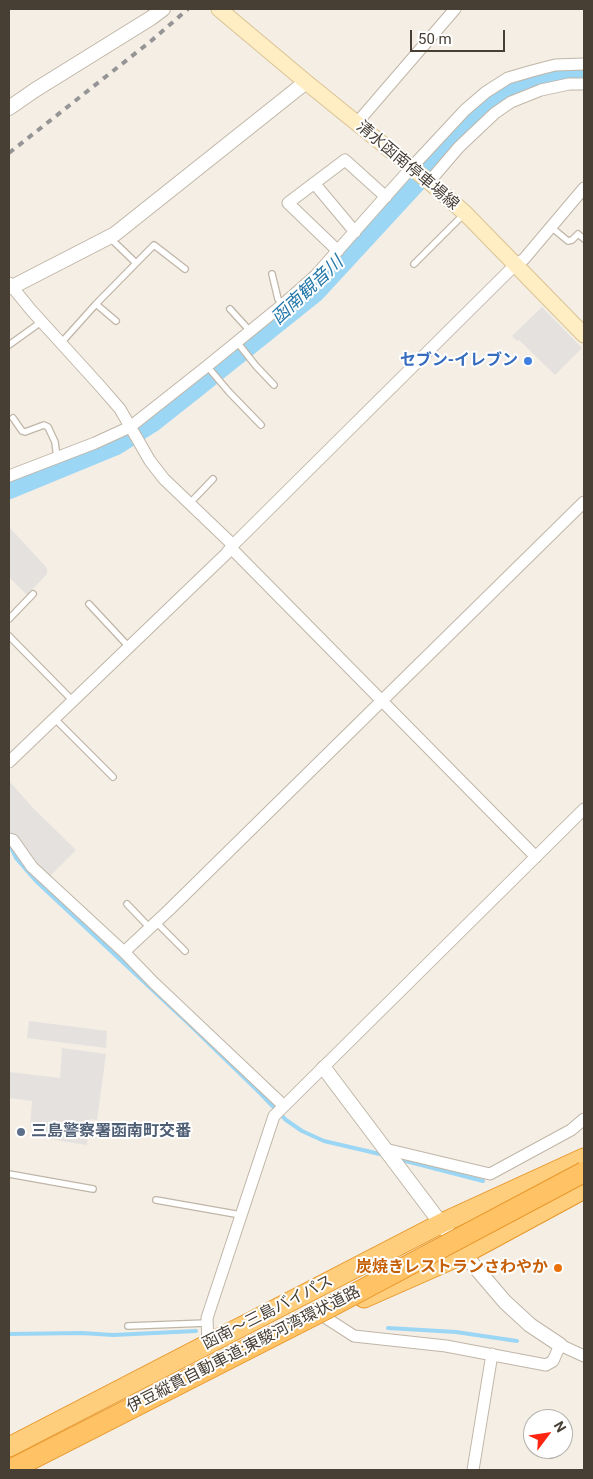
<!DOCTYPE html>
<meta charset="utf-8">
<style>
body{margin:0}
#map{position:relative;width:593px;height:1479px;overflow:hidden;background:#f4eee5;font-family:Roboto,sans-serif}
canvas{display:block}
.frame{position:absolute;inset:0;border:10px solid #473e34;pointer-events:none}
.north{position:absolute;left:523px;top:1409px;width:50px;height:50px;box-sizing:border-box;background:#fff;border:1px solid #b5b2ae;border-radius:50%;rotate:59deg;font-size:14px;font-weight:700;line-height:20px;text-align:center;color:#473e34}
.north::after{content:'';display:block;margin:auto;width:18px;height:22px;background:#ff2611;clip-path:polygon(50% 0,100% 100%,50% 72%,0 100%)}
.scale{position:absolute;left:410px;top:30px;width:95px;height:22px;box-sizing:border-box;border:2px solid #473e34;border-top:0;padding-left:6px;font-size:15px;line-height:18px;white-space:nowrap;color:#473e34;-webkit-text-stroke:4px #fff;paint-order:stroke}
</style>
<div id="map">
<canvas width="593" height="1479"></canvas>
<div class="frame"></div>
<div class="north">N</div>
<div class="scale">50 m</div>
</div>
<script>
const context = document.querySelector('canvas').getContext('2d');
context.lineJoin = 'round';
function fill(path, color) {
  context.fillStyle = color;
  context.fill(path, 'evenodd');
}
function poly(rows) {
  const path = new Path2D();
  for (const r of rows) {
    path.moveTo(r[0], r[1]);
    for (let i = 2; i < r.length; i += 2) path.lineTo(r[i], r[i + 1]);
  }
  return path;
}
function stroke(path, color, width, dash) {
  context.strokeStyle = color;
  context.lineWidth = width;
  context.lineCap = dash ? 'butt' : 'round';
  context.setLineDash(dash || []);
  context.stroke(path);
}
function drawText(font, color, halo, rows, align = 'center') {
  context.font = font + ' Roboto,"Noto Sans JP",sans-serif';
  context.lineWidth = 4;
  context.setLineDash([]);
  context.textBaseline = 'middle';
  context.strokeStyle = halo;
  context.fillStyle = color;
  for (const [text, x, y, turn = 0] of rows) {
    context.save();
    context.translate(x, y);
    context.rotate((+turn || 0) * Math.PI / 180);
    context.textAlign = isNaN(turn) ? turn : align;
    if (halo) context.strokeText(text, 0, 0);
    context.fillText(text, 0, 0);
    context.restore();
  }
}
const parking = poly([
 [542,307,582,348,555,375,519,340,517,341,512,336],
 [9,527,47,568,47,574,27,595,9,577],
 [9,781,34,809,76,850,48,878,34,865,11,834,9,828],
 [29,1021,107,1031,106,1048,27,1038],
 [62,1048,106,1054,97,1120,90,1119,87,1145,42,1138,42,1128,30,1127,32,1101,9,1098,9,1072,60,1078]
]);
const stream = poly([
 [9,843,16,858,36,881,188,1023,259,1092,286,1120,302,1131,324,1141,384,1155],
 [398,1159,483,1181],
 [388,1328,456,1332,517,1341],
 [9,1334,82,1333,113,1335,196,1331]
]);
const river = poly([
 [9,488,116,444,151,422,194,388,314,292,479,113,511,92,542,78,570,73,584,75]
]);
const service = poly([
 [551,227,568,241,572,240,578,234,584,239],
 [109,237,136,263],
 [414,264,465,213],
 [272,274,278,299,282,305],
 [96,304,116,321],
 [230,309,250,331],
 [237,342,256,366,274,385],
 [61,343,96,304,154,245,185,269],
 [9,345,41,322],
 [207,366,229,392,261,425],
 [13,418,22,431,25,432,44,425,48,427,55,442,57,458],
 [189,504,213,479],
 [89,604,129,647],
 [9,619,33,594],
 [9,636,73,701],
 [54,718,113,777],
 [127,904,150,928],
 [156,922,185,951],
 [9,1174,93,1189],
 [156,1200,241,1215],
 [128,1326,207,1323]
]);
const minor = poly([
 [356,124,455,9],
 [429,182,459,147,478,129,495,113,511,102,541,90,569,84,584,84],
 [314,183,355,232],
 [338,251,288,203,345,160,386,197],
 [9,283,31,310,100,386,120,409,150,461,164,479,233,545],
 [9,476,95,443,130,427,206,367,281,306,316,275,411,168,465,110,486,92,508,78,532,71,555,65,584,64],
 [231,548,536,857],
 [9,762,226,554,233,545,515,265,524,259,584,188],
 [9,839,13,840,32,867,124,952,169,910,584,502],
 [124,952,154,983,284,1106],
 [385,1149,490,1174,571,1130,584,1119],
 [323,1316,354,1336,446,1346,546,1365,553,1361,560,1345,584,1356],
 [208,1344,207,1318,274,1116,584,809],
 [473,1470,492,1354]
]);
const tertiary = poly([
 [9,108,35,90,151,18,163,9],
 [12,287,115,234,306,82],
 [324,1068,464,1254,505,1302,530,1325,560,1345]
]);
const secondary = poly([
 [219,9,306,82,427,180,465,213,584,335]
]);
const trunk = poly([
 [364,1298,464,1254,584,1189],
 [9,1447,442,1223,584,1158]
]);
const rail = poly([
 [9,153,151,41,188,9]
]);
const motorwayBridge = poly([
 [10,1470,328,1308,584,1172]
]);
const markers = [
 [528,361,5,"#3f7fe0"],
 [21,1132,5,"#5c6f8a"],
 [558,1268,5,"#e8710a"]
];
const streetNames = [
 ["清水函南停車場線",407,166,40],
 ["函南～三島バイパス",268,1313,-27],
 ["伊豆縦貫自動車道;東駿河湾環状道路",244,1350,-27]
];
const shopNames = [
 ["セブン-イレブン",518,361]
];
const serviceNames = [
 ["三島警察署函南町交番",31,1132]
];
const foodNames = [
 ["炭焼きレストランさわやか",548,1268]
];
const waterNames = [
 ["函南観音川",308,291,-43]
];
fill(parking, '#e4e1de');
stroke(stream, '#9cd6f5', 4);
stroke(river, '#9cd6f5', 22);
stroke(service, '#c0b6a7', 8);
stroke(minor, '#c0b6a7', 13);
stroke(tertiary, '#c0b6a7', 16);
stroke(secondary, '#dbc393', 17);
stroke(trunk, '#e8972a', 21);
stroke(service, '#fff', 5.5);
stroke(minor, '#fff', 11);
stroke(tertiary, '#fff', 14);
stroke(secondary, '#ffedc4', 15);
stroke(trunk, '#ffce7c', 19);
stroke(rail, '#959595', 4, [6, 6]);
stroke(motorwayBridge, '#e8972a', 22, []);
stroke(motorwayBridge, '#ffc265', 20);
for (const [x, y, r, color] of markers) {
  const dot = new Path2D();
  dot.arc(x, y, r, 0, 2 * Math.PI);
  context.fillStyle = color;
  context.fill(dot);
  stroke(dot, '#fff', 2);
}
drawText('16px', '#473e34', '#fff', streetNames);
drawText('bold 16px', '#366cbe', '#fff', shopNames, 'right');
drawText('bold 16px', '#4e5e75', '#fff', serviceNames, 'left');
drawText('bold 16px', '#c56008', '#fff', foodNames, 'right');
drawText('italic 18px', '#2478a9', '#fff', waterNames);
</script>
